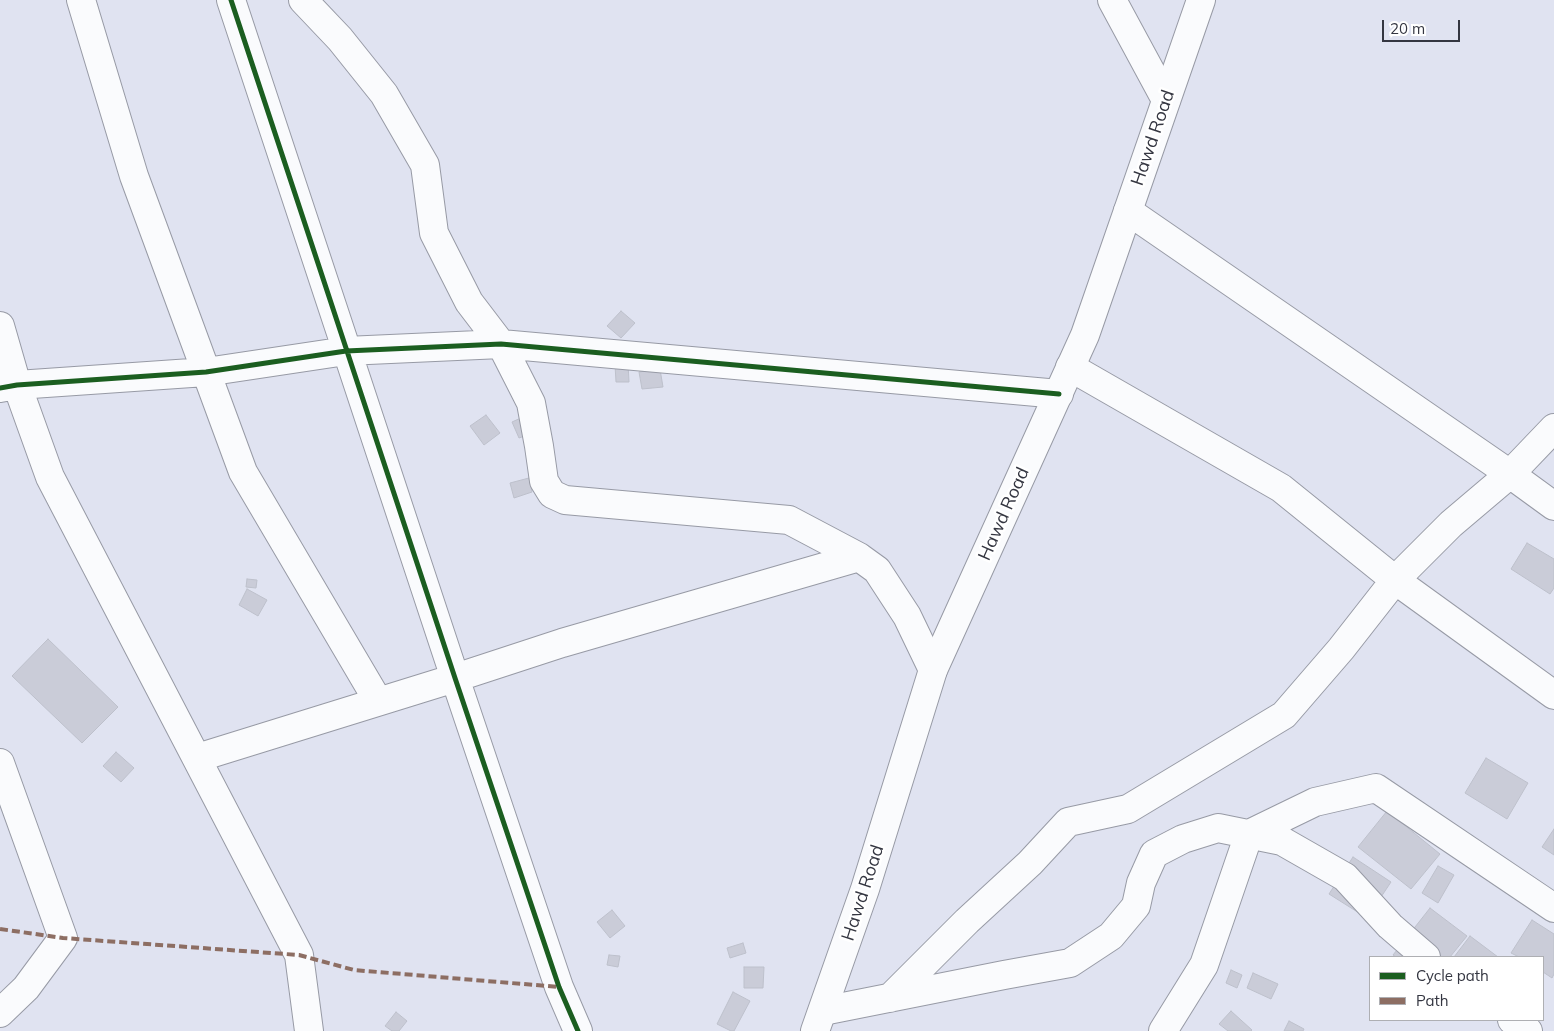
<!DOCTYPE html>
<style>
body{margin:0}
#map{position:relative;width:1554px;height:1031px;overflow:hidden;background:#e0e3f1;font-family:Mulish,sans-serif}
canvas{display:block}
.legend{position:absolute;left:1369px;top:956px;width:175px;height:65px;box-sizing:border-box;background:#fff;border:1px solid #aeafb3;margin:0;padding:6px 9px;list-style:none;font-size:15px;color:#343641}
.legend li{display:flex;align-items:center;gap:10px;height:25px}
.legend b{width:25px;border:1px solid #aeafb3}
.scale{position:absolute;left:1382px;top:20px;width:78px;height:22px;box-sizing:border-box;border:2px solid #343641;border-top:0;padding-left:6px;font-size:15px;line-height:18px;white-space:nowrap;color:#343641;-webkit-text-stroke:4px #fff;paint-order:stroke}
</style>
<div id="map">
<canvas width="1554" height="1031"></canvas>
<ul class="legend">
<li><b style="height:6px;background:#1b5e20"></b>Cycle path</li>
<li><b style="height:6px;background:#8d6e63"></b>Path</li>
</ul>
<div class="scale">20 m</div>
</div>
<script>
const context = document.querySelector('canvas').getContext('2d');
context.lineJoin = 'round';
function fill(path, color) {
  context.fillStyle = color;
  context.fill(path, 'evenodd');
}
function poly(rows) {
  const path = new Path2D();
  for (const r of rows) {
    path.moveTo(r[0], r[1]);
    for (let i = 2; i < r.length; i += 2) path.lineTo(r[i], r[i + 1]);
  }
  return path;
}
function stroke(path, color, width, dash) {
  context.strokeStyle = color;
  context.lineWidth = width;
  context.lineCap = dash ? 'butt' : 'round';
  context.setLineDash(dash || []);
  context.stroke(path);
}
function drawText(font, color, halo, rows, align = 'center') {
  context.font = font + ' Mulish,sans-serif';
  context.lineWidth = 5;
  context.setLineDash([]);
  context.textBaseline = 'middle';
  context.strokeStyle = halo;
  context.fillStyle = color;
  for (const [text, x, y, turn = 0] of rows) {
    context.save();
    context.translate(x, y);
    context.rotate((+turn || 0) * Math.PI / 180);
    context.textAlign = isNaN(turn) ? turn : align;
    if (halo) context.strokeText(text, 0, 0);
    context.fillText(text, 0, 0);
    context.restore();
  }
}
const building = poly([
 [621,311,635,323,621,338,607,326,621,311],
 [628,363,629,382,616,382,615,365,628,363],
 [660,369,663,387,642,389,639,372,660,369],
 [486,415,500,433,484,445,470,426,486,415],
 [523,417,530,434,519,438,512,422,523,417],
 [529,478,532,492,514,498,510,483,529,478],
 [1527,543,1554,559,1554,588,1550,594,1511,569,1527,543],
 [247,579,257,580,256,588,246,587,247,579],
 [247,589,267,600,258,616,239,605,247,589],
 [48,639,118,707,82,743,12,676,48,639],
 [116,752,134,768,121,782,103,766,116,752],
 [1486,758,1528,783,1507,819,1465,793,1486,758],
 [1387,811,1440,854,1411,889,1358,847,1387,811],
 [1554,829,1554,855,1542,847,1554,829],
 [1353,857,1391,882,1367,918,1329,894,1353,857],
 [1438,866,1454,875,1438,903,1422,893,1438,866],
 [1430,908,1467,936,1450,957,1396,957,1393,955,1430,908],
 [612,910,625,926,610,938,597,922,612,910],
 [1532,920,1554,934,1554,974,1552,978,1543,972,1543,957,1519,957,1511,953,1532,920],
 [1470,936,1498,957,1454,957,1470,936],
 [743,943,746,953,730,958,727,948,743,943],
 [609,955,620,956,618,967,607,965,609,955],
 [744,967,764,967,763,988,744,988,744,967],
 [1231,970,1242,975,1237,988,1226,983,1231,970],
 [1253,973,1278,984,1271,999,1247,988,1253,973],
 [733,992,750,1001,734,1031,731,1031,717,1024,733,992],
 [1231,1011,1252,1030,1251,1031,1228,1031,1219,1024,1231,1011],
 [396,1012,407,1021,399,1031,392,1031,385,1026,396,1012],
 [1289,1021,1304,1029,1303,1031,1284,1031,1289,1021]
]);
const minor = poly([
 [81,0,134,176,243,472,378,701],
 [231,0,455,678,559,987,578,1031],
 [303,0,340,39,384,94,425,165,434,233,469,302,501,344,531,403,539,446,544,481,552,494,565,500,789,520,859,557,877,570,907,616,933,670],
 [1112,0,1166,100],
 [1128,211,1510,474,1554,506],
 [0,326,17,385,50,477,299,955,309,1031],
 [1070,367,1281,488,1395,580,1554,695],
 [0,388,17,385,206,372,346,351,501,344,1059,394],
 [197,758,455,678,562,643,859,557],
 [0,763,63,938,26,988,0,1013],
 [890,998,967,921,1030,863,1068,822,1128,809,1284,715,1341,649,1395,580,1451,524,1510,474,1554,428],
 [823,1011,1004,975,1070,963,1111,936,1136,906,1141,883,1154,854,1183,839,1218,828,1282,841,1345,877,1390,926,1426,957],
 [1512,1020,1528,1031],
 [1163,1031,1204,965,1249,834,1315,802,1376,788,1554,908]
]);
const major = poly([
 [815,1031,865,889,933,670,1085,335,1201,0]
]);
const quiet = poly([
 [0,929,63,938,299,955,354,970,559,987]
]);
const cycleway = poly([
 [231,0,455,678,559,987,578,1031],
 [0,388,17,385,206,372,346,351,501,344,1059,394]
]);
const streetNames = [
 ["Hawd Road",1153,138,-71],
 ["Hawd Road",1004,514,-66],
 ["Hawd Road",863,893,-72]
];
fill(building, '#caccd8');
stroke(building, '#bdc0cb', 1);
stroke(minor, '#979aa5', 30);
stroke(major, '#979aa5', 30);
stroke(minor, '#fafbfd', 28);
stroke(major, '#fafbfd', 28);
stroke(quiet, '#8d6e63', 4, [8, 4]);
stroke(cycleway, '#1b5e20', 5);
drawText('18px', '#343641', '#fff', streetNames);
</script>
